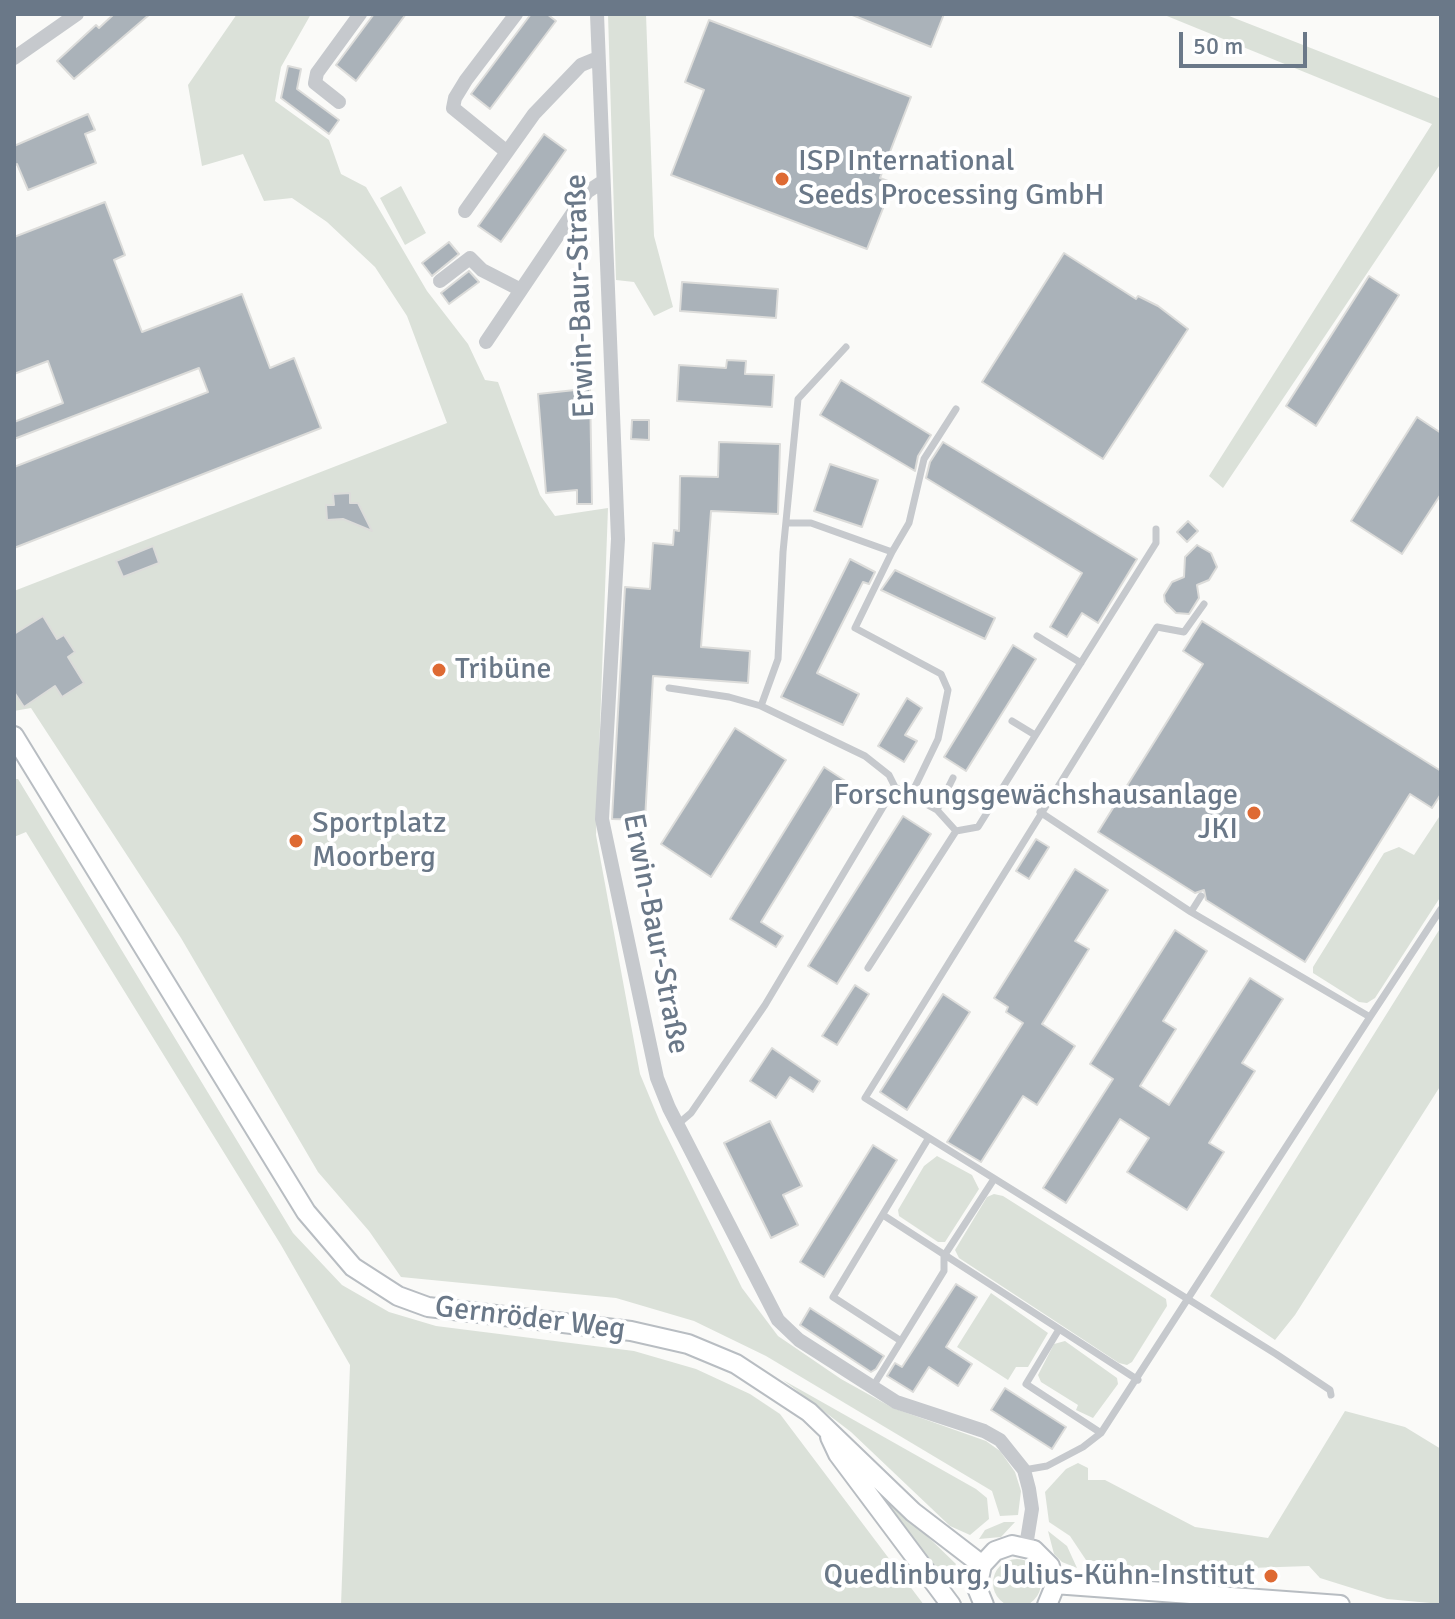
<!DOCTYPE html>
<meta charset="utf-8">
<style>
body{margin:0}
#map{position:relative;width:1455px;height:1619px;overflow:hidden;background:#fafaf8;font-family:Signika,sans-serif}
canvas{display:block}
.frame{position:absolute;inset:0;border:16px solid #6a7888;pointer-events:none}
.scale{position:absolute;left:1179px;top:32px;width:128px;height:36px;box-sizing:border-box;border:4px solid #6a7888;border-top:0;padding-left:10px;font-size:24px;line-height:28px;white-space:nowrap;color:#6a7888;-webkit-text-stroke:6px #fff;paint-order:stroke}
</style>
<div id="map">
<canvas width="1455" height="1619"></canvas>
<div class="frame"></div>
<div class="scale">50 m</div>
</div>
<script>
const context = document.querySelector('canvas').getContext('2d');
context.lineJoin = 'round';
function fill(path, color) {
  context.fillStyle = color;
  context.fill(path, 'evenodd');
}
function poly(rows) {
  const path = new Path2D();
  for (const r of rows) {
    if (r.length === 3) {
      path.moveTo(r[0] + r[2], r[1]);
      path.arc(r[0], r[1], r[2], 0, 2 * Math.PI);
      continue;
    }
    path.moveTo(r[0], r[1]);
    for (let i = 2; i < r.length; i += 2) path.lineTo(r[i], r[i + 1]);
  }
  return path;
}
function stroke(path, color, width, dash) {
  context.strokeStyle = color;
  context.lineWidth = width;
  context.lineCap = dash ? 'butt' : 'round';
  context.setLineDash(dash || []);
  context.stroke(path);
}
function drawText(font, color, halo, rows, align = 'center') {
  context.font = font + ' Signika,sans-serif';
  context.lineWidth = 8;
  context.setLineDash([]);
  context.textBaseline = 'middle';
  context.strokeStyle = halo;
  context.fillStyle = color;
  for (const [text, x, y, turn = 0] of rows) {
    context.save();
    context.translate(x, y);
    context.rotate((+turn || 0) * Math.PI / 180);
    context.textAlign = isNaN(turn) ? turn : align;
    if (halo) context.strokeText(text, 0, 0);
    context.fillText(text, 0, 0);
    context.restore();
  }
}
const green = poly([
 [237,14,311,14,281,67,275,101,329,140,341,174,366,187,427,291,468,344,485,380,498,382,540,495,555,516,608,508,596,835,640,1074,660,1122,742,1288,778,1336,841,1379,893,1408,986,1441,1000,1451,1015,1472,1021,1491,1018,1515,1000,1516,992,1491,766,1356,694,1321,616,1298,401,1277,369,1231,318,1172,181,938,31,708,14,711,14,591,447,423,407,316,375,267,327,222,292,198,264,201,243,154,202,166,188,85],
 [608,14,646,14,654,236,673,307,654,316,634,282,616,280],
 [1162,14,1224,14,1441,99,1441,163,1223,488,1209,476,1432,124],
 [401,186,426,233,405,245,380,198],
 [14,779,18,779,293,1233,342,1285,389,1312,436,1326,634,1351,696,1369,750,1394,780,1414,924,1605,341,1605,350,1365,281,1245,26,832,14,837],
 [1441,814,1441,896,1375,998,1367,1003,1359,1002,1313,973,1313,967,1384,853,1399,847,1414,855],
 [1441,927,1441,1085,1295,1315,1275,1340,1210,1296],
 [937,1156,972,1175,979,1189,945,1242,938,1242,899,1216,898,1210,924,1166],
 [994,1194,1003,1196,1166,1299,1167,1306,1132,1362,1127,1365,1119,1363,959,1258,955,1250,987,1197],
 [991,1293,1048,1333,1028,1367,1016,1367,1008,1380,957,1347],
 [1065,1341,1117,1378,1118,1384,1093,1418,1076,1410,1078,1405,1041,1382,1038,1375,1054,1344],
 [783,1380,976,1489,987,1498,989,1519,970,1535,950,1526,851,1432],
 [1345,1411,1405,1427,1441,1449,1441,1604,1387,1599,1320,1578,1309,1566,1132,1572,1110,1563,1086,1560,1070,1536,1049,1522,1045,1492,1066,1469,1078,1463,1088,1468,1088,1480,1105,1480,1195,1527,1268,1538],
 [866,1477,956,1564,945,1584],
 [1004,1522,1015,1522,1001,1537,979,1539,985,1530],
 [1048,1531,1067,1546,1077,1568,1062,1562,1054,1554],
 [1017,1583,24]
]);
const building = poly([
 [114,14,150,14,74,79,57,61,96,25,99,28,114,14],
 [374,14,406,14,356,81,336,65,374,14],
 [531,14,547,14,556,21,490,109,471,94,531,14],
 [850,14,944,14,931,47,850,14],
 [709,20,911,97,880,178,893,183,867,249,671,175,704,90,685,82,709,20],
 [288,66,301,69,297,89,339,120,329,134,281,98,288,66],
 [88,114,95,130,85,134,96,163,28,190,17,164,14,166,14,146,88,114],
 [544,134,566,150,501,242,478,226,544,134],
 [105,202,125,255,114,260,142,332,242,294,270,368,294,358,321,428,14,548,14,467,208,392,199,368,14,439,14,422,63,403,48,361,14,374,14,237,105,202],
 [449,242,459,254,432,276,422,263,449,242],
 [1064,253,1136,299,1138,296,1158,306,1188,329,1103,459,982,382,1064,253],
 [469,271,479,282,449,304,441,293,469,271],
 [1369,276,1399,295,1316,426,1286,406,1369,276],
 [682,282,778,289,776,318,680,311,682,282],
 [727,360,746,361,745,374,774,375,772,407,677,401,679,365,726,368,727,360],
 [841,380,931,435,918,456,915,471,820,415,841,380],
 [575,387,590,387,592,504,577,504,577,490,546,493,538,394,575,390,575,387],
 [1417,417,1441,433,1441,494,1402,554,1351,521,1417,417],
 [632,420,649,420,649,440,631,439,632,420],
 [719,442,780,444,778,514,711,511,701,647,750,651,748,683,653,676,645,820,612,819,625,587,650,589,653,543,673,545,674,530,679,531,680,476,718,477,719,442],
 [943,442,1137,559,1098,623,1082,613,1067,637,1050,627,1082,573,926,478,930,462,943,442],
 [830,464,878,480,862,527,814,511,830,464],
 [350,493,350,503,358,503,372,531,343,519,327,520,326,505,334,505,333,494,350,493],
 [1188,521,1198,531,1187,542,1177,532,1188,521],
 [1197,545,1211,553,1217,567,1209,580,1197,585,1199,598,1189,614,1176,613,1165,602,1164,595,1172,582,1184,577,1185,557,1197,545],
 [153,546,159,563,123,577,116,561,153,546],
 [850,559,875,572,869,584,863,582,817,673,859,694,843,725,781,697,850,559],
 [895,570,995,618,985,639,881,590,895,570],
 [43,616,57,639,64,635,75,652,68,657,84,683,62,697,55,686,24,707,14,692,14,634,43,616],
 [1202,621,1441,771,1441,794,1432,808,1410,794,1305,962,1206,900,1204,890,1195,893,1098,832,1203,664,1183,651,1202,621],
 [1013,645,1036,659,966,771,944,757,1013,645],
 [907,698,922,708,905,735,917,741,904,762,878,746,907,698],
 [735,728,786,760,711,877,661,844,735,728],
 [824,767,847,782,761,922,783,936,776,947,730,919,824,767],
 [903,816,931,834,837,984,808,966,903,816],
 [1036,839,1049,847,1029,879,1016,871,1036,839],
 [1075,869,1108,890,1075,941,1089,949,1042,1024,1075,1046,1037,1105,1023,1096,981,1162,947,1142,1023,1023,1006,1012,1008,1007,994,998,1075,869],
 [1175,930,1207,951,1163,1021,1176,1029,1140,1086,1169,1105,1250,978,1283,999,1242,1063,1255,1071,1209,1143,1224,1152,1187,1210,1127,1172,1149,1138,1120,1119,1066,1203,1043,1188,1113,1079,1090,1064,1175,930],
 [855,985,869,994,837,1045,822,1036,855,985],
 [943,994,970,1012,907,1110,880,1092,943,994],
 [772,1048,820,1081,813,1092,790,1077,776,1098,750,1081,772,1048],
 [770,1121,802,1186,783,1195,798,1225,771,1238,724,1143,770,1121],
 [873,1145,897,1160,824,1277,800,1262,873,1145],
 [956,1284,977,1297,946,1347,972,1364,958,1386,929,1367,913,1392,887,1376,895,1363,902,1367,956,1284],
 [810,1308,884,1356,876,1369,871,1372,800,1325,810,1308],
 [1005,1388,1066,1427,1052,1449,991,1410,1005,1388]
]);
const lane = poly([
 [786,523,811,523,892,552,855,628,941,674,948,690,938,739,911,795],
 [892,552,909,523,924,459,956,409],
 [1204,604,1184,632,1157,627,865,1098,1276,1354,1330,1390,1331,1395],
 [1037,636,1081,663],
 [669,688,729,697,761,706,778,659,783,552,798,399,846,347],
 [1012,721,1035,735],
 [937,810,953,778],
 [1040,812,1191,912,1201,896],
 [956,831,978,827,1156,543,1156,529],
 [1191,912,1370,1017,1441,909],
 [868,968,956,831,937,810,895,787],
 [678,1124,691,1113,765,1005,895,787,889,775,865,756,761,706],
 [883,1215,1138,1380],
 [1058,1331,1026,1384,1101,1433],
 [901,1341,944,1271,944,1256,994,1179],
 [872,1388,901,1341,833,1297,928,1139],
 [1024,1470,1047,1466,1083,1447,1101,1433,1370,1017]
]);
const street = poly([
 [597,14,618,539,602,819,657,1078,669,1108,778,1320,799,1340,896,1402,984,1431,1000,1440,1024,1470,1029,1489,1032,1509,1026,1546],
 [14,58,77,14],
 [339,102,315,83,317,73,360,14],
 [507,152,453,108,455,98,466,80,516,14],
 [465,211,534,114,581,65,598,58],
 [440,281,470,258,482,270,521,290],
 [486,342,587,192,602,182]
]);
const secondary = poly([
 [14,736,306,1212,353,1267,398,1296,428,1307,631,1331,688,1344,736,1364,809,1412,913,1512,982,1565],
 [830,1437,838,1454,951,1605],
 [1054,1584,1340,1605],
 [984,1605,977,1588,982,1565,995,1551,1012,1545,1034,1550,1050,1566,1054,1588,1047,1605]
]);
const markers = [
 [782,179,8,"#de6a33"],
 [439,670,8,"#de6a33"],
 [1254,813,8,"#de6a33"],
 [296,841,8,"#de6a33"],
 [1271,1576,8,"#de6a33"]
];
const poiNames = [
 ["ISP International",798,162],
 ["Seeds Processing GmbH",798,196],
 ["Tribüne",455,670],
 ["Forschungsgewächshausanlage",1238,796,"right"],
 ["JKI",1238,830,"right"],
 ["Sportplatz",312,824],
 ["Moorberg",312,858],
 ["Quedlinburg, Julius-Kühn-Institut",1255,1576,"right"]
];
const streetNames = [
 ["Erwin-Baur-Straße",581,296,-92],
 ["Erwin-Baur-Straße",655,934,79],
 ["Gernröder Weg",530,1319,7]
];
fill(green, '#dbe1d9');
fill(building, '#aab2b9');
stroke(building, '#dcdcda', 2);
stroke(secondary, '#b8bdc2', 22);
stroke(lane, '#c6c9cd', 7);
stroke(street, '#c6c9cd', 14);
stroke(secondary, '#fff', 18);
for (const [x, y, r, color] of markers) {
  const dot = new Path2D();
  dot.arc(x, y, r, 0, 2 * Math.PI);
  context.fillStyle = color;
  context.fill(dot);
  stroke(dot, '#fff', 3);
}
drawText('30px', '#6a7888', '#fff', poiNames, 'left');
drawText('30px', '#6a7888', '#fff', streetNames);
</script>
